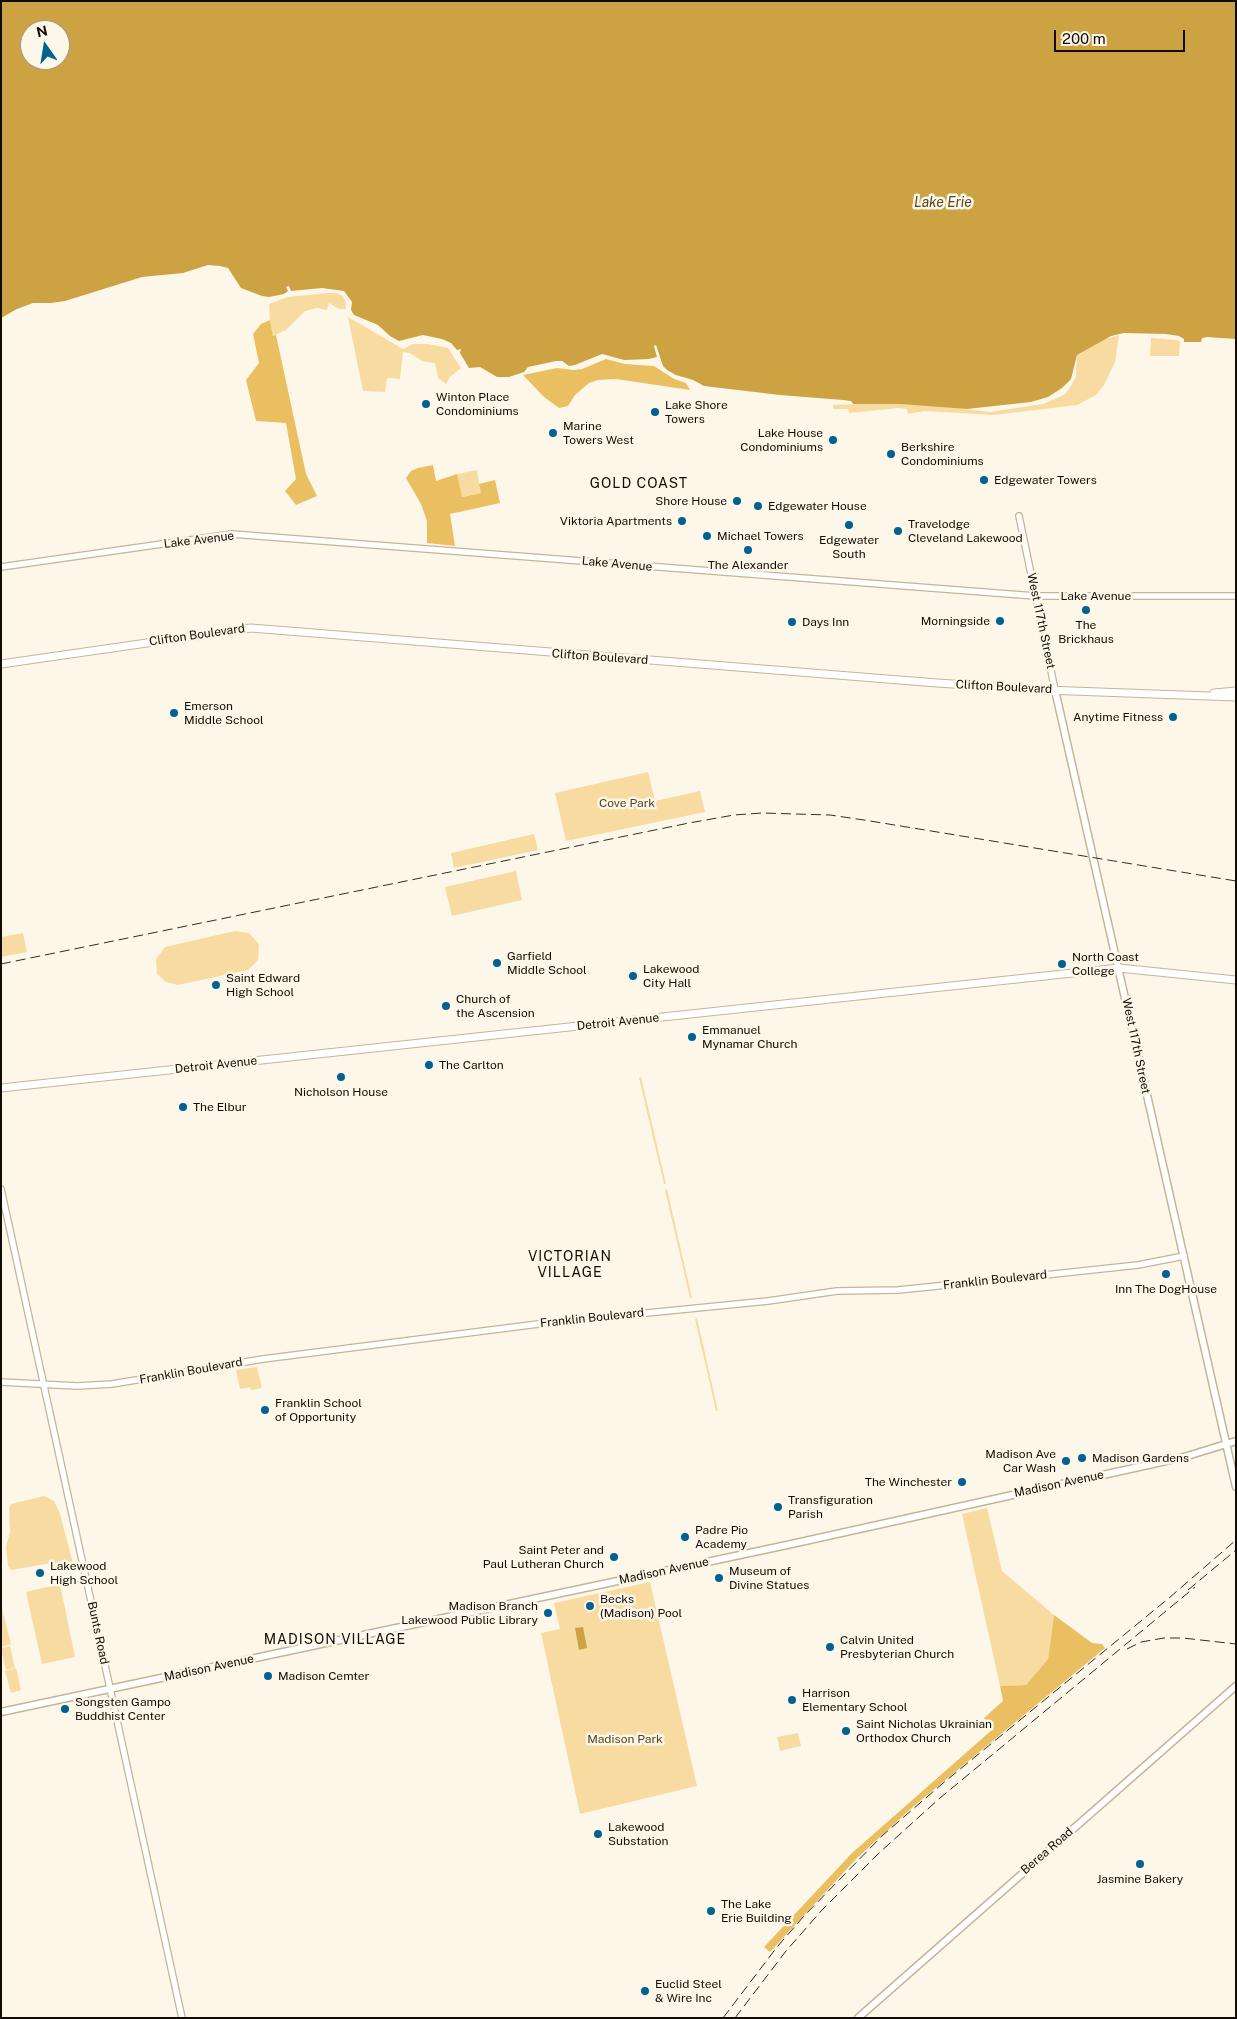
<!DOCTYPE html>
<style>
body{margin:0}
#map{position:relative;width:1237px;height:2019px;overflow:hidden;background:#fdf7ea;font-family:"Public Sans",sans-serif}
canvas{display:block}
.frame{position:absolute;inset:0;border:2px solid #110c03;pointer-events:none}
.north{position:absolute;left:20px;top:20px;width:50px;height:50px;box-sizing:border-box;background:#fdf7ea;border:1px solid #9f998e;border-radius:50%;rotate:347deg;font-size:14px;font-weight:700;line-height:20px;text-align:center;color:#110c03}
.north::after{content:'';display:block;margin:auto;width:18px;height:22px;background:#006291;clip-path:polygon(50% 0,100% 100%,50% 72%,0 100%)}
.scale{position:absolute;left:1054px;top:30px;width:131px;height:22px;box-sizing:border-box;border:2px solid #110c03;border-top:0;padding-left:6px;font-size:15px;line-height:18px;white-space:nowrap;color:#110c03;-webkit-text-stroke:4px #fdf7ea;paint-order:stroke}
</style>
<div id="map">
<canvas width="1237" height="2019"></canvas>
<div class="frame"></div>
<div class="north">N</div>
<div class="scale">200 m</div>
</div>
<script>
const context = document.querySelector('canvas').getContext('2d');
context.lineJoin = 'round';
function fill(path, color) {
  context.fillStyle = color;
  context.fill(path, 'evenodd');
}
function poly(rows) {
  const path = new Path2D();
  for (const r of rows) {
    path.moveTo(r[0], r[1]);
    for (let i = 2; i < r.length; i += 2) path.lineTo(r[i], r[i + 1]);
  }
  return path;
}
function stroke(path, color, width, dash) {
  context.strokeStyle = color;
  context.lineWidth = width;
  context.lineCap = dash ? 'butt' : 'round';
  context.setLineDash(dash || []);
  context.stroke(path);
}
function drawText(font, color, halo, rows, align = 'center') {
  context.font = font + ' "Public Sans",sans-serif';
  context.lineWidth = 5;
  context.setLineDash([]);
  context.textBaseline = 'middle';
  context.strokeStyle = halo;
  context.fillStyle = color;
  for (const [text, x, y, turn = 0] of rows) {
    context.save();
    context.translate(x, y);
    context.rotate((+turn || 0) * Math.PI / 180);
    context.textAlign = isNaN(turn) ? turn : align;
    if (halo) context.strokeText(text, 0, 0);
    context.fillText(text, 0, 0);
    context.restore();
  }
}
const green = poly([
 [326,293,337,293,343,296,346,302,346,309,339,309,329,303,327,310,317,308,305,311,286,330,273,336,270,320,269,304,288,297],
 [348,317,403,349,413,344,428,344,448,348,461,368,450,377,446,384,438,378,435,363,422,361,410,353,403,352,400,379,387,378,385,392,363,391],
 [1119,335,1115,362,1104,385,1096,395,1077,405,994,415,924,411,908,414,907,409,898,408,849,413,848,409,833,409,833,405,882,403,938,406,990,412,1043,404,1064,395,1069,389,1076,377,1077,355,1102,340],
 [1151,338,1177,340,1180,342,1179,356,1150,356],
 [477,470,481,493,461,497,457,474],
 [648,772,655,801,700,791,705,812,566,841,555,793],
 [534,834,538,850,454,868,451,853],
 [516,871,522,900,452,916,445,887],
 [235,931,249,933,259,944,258,960,248,970,178,985,166,982,157,974,156,959,165,947],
 [23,933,27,952,1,957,1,937],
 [641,1077,666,1184,664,1184,639,1078],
 [667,1189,692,1298,690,1298,665,1190],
 [697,1318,718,1411,716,1411,695,1319],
 [257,1367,262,1388,251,1390,250,1387,240,1389,236,1370],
 [44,1496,54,1501,60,1514,73,1563,45,1564,11,1570,8,1566,6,1547,10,1532,9,1508,11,1504],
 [987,1508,1002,1571,1054,1615,1048,1659,1026,1685,1000,1686,962,1514],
 [650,1582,697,1786,580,1814,541,1633,560,1629,554,1603],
 [60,1584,75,1657,42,1664,26,1592],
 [1,1605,11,1644,1,1647],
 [10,1646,15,1668,6,1670,1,1648],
 [16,1668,21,1690,11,1693,5,1671],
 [798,1733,801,1746,780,1751,777,1737]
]);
const forest = poly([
 [270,320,273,336,276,335,306,474,317,496,296,505,285,491,296,479,286,423,256,421,246,380,259,363,253,334,261,324],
 [606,359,625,364,654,366,674,379,686,383,690,390,616,379,598,380,589,383,575,395,568,406,559,408,544,397,523,375,557,368,574,370,582,369],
 [433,465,436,481,457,474,462,497,481,493,479,484,495,480,500,503,450,514,455,546,427,543,427,521,421,504,406,478,411,471,418,468],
 [1054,1615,1092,1643,1102,1644,1105,1648,914,1806,857,1858,770,1952,764,1947,852,1853,993,1729,984,1718,1003,1701,1000,1686,1026,1685,1048,1659]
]);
const water = poly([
 [1,1,1236,1,1236,339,1207,337,1202,338,1201,342,1184,342,1184,339,1179,336,1166,334,1124,333,1111,336,1077,355,1071,379,1062,388,1048,397,1031,402,967,409,900,404,853,404,851,401,843,400,780,395,704,386,693,380,676,375,667,370,663,366,656,345,654,346,657,357,649,359,624,360,602,354,575,365,569,366,562,361,556,361,528,367,524,372,509,377,497,377,480,367,469,368,460,353,461,349,457,350,451,343,442,339,423,335,399,341,390,336,378,325,354,315,351,310,352,302,344,291,322,288,291,291,289,286,286,287,288,291,284,294,269,297,262,296,241,288,228,268,220,266,208,265,183,273,142,277,65,301,51,303,33,303,17,309,1,318],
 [30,30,60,30,60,60,30,60],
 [583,1627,587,1648,579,1650,575,1628]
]);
const tertiary = poly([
 [1019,516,1055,690],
 [1,567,232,534,1035,596,1236,596],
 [1,1189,182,2018],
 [1,1382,77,1386,112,1384,263,1359,546,1323,768,1301,837,1291,898,1290,1026,1277,1138,1265,1184,1256]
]);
const secondary = poly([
 [1055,690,1236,1487],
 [1,1712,787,1545,1184,1457,1236,1441],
 [858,2018,1236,1686]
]);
const primary = poly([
 [1,664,251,628,937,683,1045,690,1236,697],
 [1214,693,1236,691],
 [1,1088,1119,968,1236,980]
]);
const rail = poly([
 [1,964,689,823,734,815,762,813,830,815,864,820,1236,881],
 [1188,1590,1236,1550],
 [1127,1649,1141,1642,1164,1638,1183,1638,1236,1644],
 [723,2018,777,1947,804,1916,883,1835,942,1784,1169,1598,1236,1540],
 [735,2018,786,1951,822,1910,879,1853,940,1798,1195,1587]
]);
const markers = [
 [426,404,5,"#006291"],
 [655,412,5,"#006291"],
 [553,433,5,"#006291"],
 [833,440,5,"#006291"],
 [891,454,5,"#006291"],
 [984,480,5,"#006291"],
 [737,501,5,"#006291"],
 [758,506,5,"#006291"],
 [682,521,5,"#006291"],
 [849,525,5,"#006291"],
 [898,531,5,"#006291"],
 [707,536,5,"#006291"],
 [748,550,5,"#006291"],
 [1086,610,5,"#006291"],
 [1000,621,5,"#006291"],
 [792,622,5,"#006291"],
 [174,713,5,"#006291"],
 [1173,717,5,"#006291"],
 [497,963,5,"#006291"],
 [1062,964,5,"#006291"],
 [633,976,5,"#006291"],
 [216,985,5,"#006291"],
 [446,1006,5,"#006291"],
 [692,1037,5,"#006291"],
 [429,1065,5,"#006291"],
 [341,1077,5,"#006291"],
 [183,1107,5,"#006291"],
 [1166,1274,5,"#006291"],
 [265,1410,5,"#006291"],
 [1082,1458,5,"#006291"],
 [1066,1461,5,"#006291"],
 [962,1482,5,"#006291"],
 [778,1507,5,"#006291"],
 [685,1537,5,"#006291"],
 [614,1557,5,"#006291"],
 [40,1573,5,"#006291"],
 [719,1578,5,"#006291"],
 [590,1606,5,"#006291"],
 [548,1613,5,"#006291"],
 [830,1647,5,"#006291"],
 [268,1676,5,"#006291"],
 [792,1700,5,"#006291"],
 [65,1709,5,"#006291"],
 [846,1731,5,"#006291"],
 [598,1834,5,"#006291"],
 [1140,1864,5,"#006291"],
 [711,1911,5,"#006291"],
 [645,1991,5,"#006291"]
];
const poiNames = [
 ["Winton Place",436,397],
 ["Condominiums",436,411],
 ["Lake Shore",665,405],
 ["Towers",665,419],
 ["Marine",563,426],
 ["Towers West",563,440],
 ["Lake House",823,433,"right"],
 ["Condominiums",823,447,"right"],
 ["Berkshire",901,447],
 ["Condominiums",901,461],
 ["Edgewater Towers",994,480],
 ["Shore House",727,501,"right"],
 ["Edgewater House",768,506],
 ["Viktoria Apartments",672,521,"right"],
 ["Travelodge",908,524],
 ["Cleveland Lakewood",908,538],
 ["Michael Towers",717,536],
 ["Edgewater",849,540,"center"],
 ["South",849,554,"center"],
 ["The Alexander",748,565,"center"],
 ["Morningside",990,621,"right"],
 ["Days Inn",802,622],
 ["The",1086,625,"center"],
 ["Brickhaus",1086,639,"center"],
 ["Emerson",184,706],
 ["Middle School",184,720],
 ["Anytime Fitness",1163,717,"right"],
 ["Garfield",507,956],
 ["Middle School",507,970],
 ["North Coast",1072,957],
 ["College",1072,971],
 ["Lakewood",643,969],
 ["City Hall",643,983],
 ["Saint Edward",226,978],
 ["High School",226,992],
 ["Church of",456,999],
 ["the Ascension",456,1013],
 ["Emmanuel",702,1030],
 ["Mynamar Church",702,1044],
 ["The Carlton",439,1065],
 ["Nicholson House",341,1092,"center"],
 ["The Elbur",193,1107],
 ["Inn The DogHouse",1166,1289,"center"],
 ["Franklin School",275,1403],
 ["of Opportunity",275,1417],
 ["Madison Ave",1056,1454,"right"],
 ["Car Wash",1056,1468,"right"],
 ["Madison Gardens",1092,1458],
 ["The Winchester",952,1482,"right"],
 ["Transfiguration",788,1500],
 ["Parish",788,1514],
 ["Padre Pio",695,1530],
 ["Academy",695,1544],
 ["Saint Peter and",604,1550,"right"],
 ["Paul Lutheran Church",604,1564,"right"],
 ["Lakewood",50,1566],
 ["High School",50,1580],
 ["Museum of",729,1571],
 ["Divine Statues",729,1585],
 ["Becks",600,1599],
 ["(Madison) Pool",600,1613],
 ["Madison Branch",538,1606,"right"],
 ["Lakewood Public Library",538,1620,"right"],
 ["Calvin United",840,1640],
 ["Presbyterian Church",840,1654],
 ["Madison Cemter",278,1676],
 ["Harrison",802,1693],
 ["Elementary School",802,1707],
 ["Songsten Gampo",75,1702],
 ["Buddhist Center",75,1716],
 ["Saint Nicholas Ukrainian",856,1724],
 ["Orthodox Church",856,1738],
 ["Lakewood",608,1827],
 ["Substation",608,1841],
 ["Jasmine Bakery",1140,1879,"center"],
 ["The Lake",721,1904],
 ["Erie Building",721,1918],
 ["Euclid Steel",655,1984],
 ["& Wire Inc",655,1998]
];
const streetNames = [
 ["Lake Avenue",199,540,-7],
 ["Lake Avenue",617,564,5],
 ["Lake Avenue",1096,596],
 ["West 117th Street",1041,621,78],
 ["Clifton Boulevard",197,635,-8],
 ["Clifton Boulevard",600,657,4],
 ["Clifton Boulevard",1004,687,3],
 ["Detroit Avenue",618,1022,-6],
 ["West 117th Street",1136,1046,78],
 ["Detroit Avenue",216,1065,-6],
 ["Franklin Boulevard",995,1280,-6],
 ["Franklin Boulevard",592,1318,-6],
 ["Franklin Boulevard",191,1371,-10],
 ["Madison Avenue",1059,1484,-12],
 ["Madison Avenue",664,1571,-12],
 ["Bunts Road",98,1633,78],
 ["Madison Avenue",209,1668,-12],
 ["Berea Road",1047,1851,-41]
];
const parkNames = [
 ["Cove Park",627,803],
 ["Madison Park",625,1739]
];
const waterNames = [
 ["Lake Erie",943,203]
];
const neighbourhoodNames = [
 ["GOLD COAST",639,484],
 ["VICTORIAN",570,1257],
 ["VILLAGE",570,1273],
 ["MADISON VILLAGE",335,1640]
];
fill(green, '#f8dba1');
fill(forest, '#eabf62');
fill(water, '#cca243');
stroke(tertiary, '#c4b597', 8);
stroke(secondary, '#c4b597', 9);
stroke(primary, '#c4b597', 9);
stroke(tertiary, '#fff', 5.5);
stroke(secondary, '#fff', 6);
stroke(primary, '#fff', 7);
stroke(rail, '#312c23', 1, [10, 5]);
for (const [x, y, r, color] of markers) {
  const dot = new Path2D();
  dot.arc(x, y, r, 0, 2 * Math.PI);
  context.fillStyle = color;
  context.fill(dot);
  stroke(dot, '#fdf7ea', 2);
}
drawText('12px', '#110c03', '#fdf7ea', poiNames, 'left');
drawText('12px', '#110c03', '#fdf7ea', streetNames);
drawText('12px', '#55431c', '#fdf7ea', parkNames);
drawText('italic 14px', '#57451e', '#fdf7ea', waterNames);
context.letterSpacing = '1px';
drawText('14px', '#110c03', '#fdf7ea', neighbourhoodNames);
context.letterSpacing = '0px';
</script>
